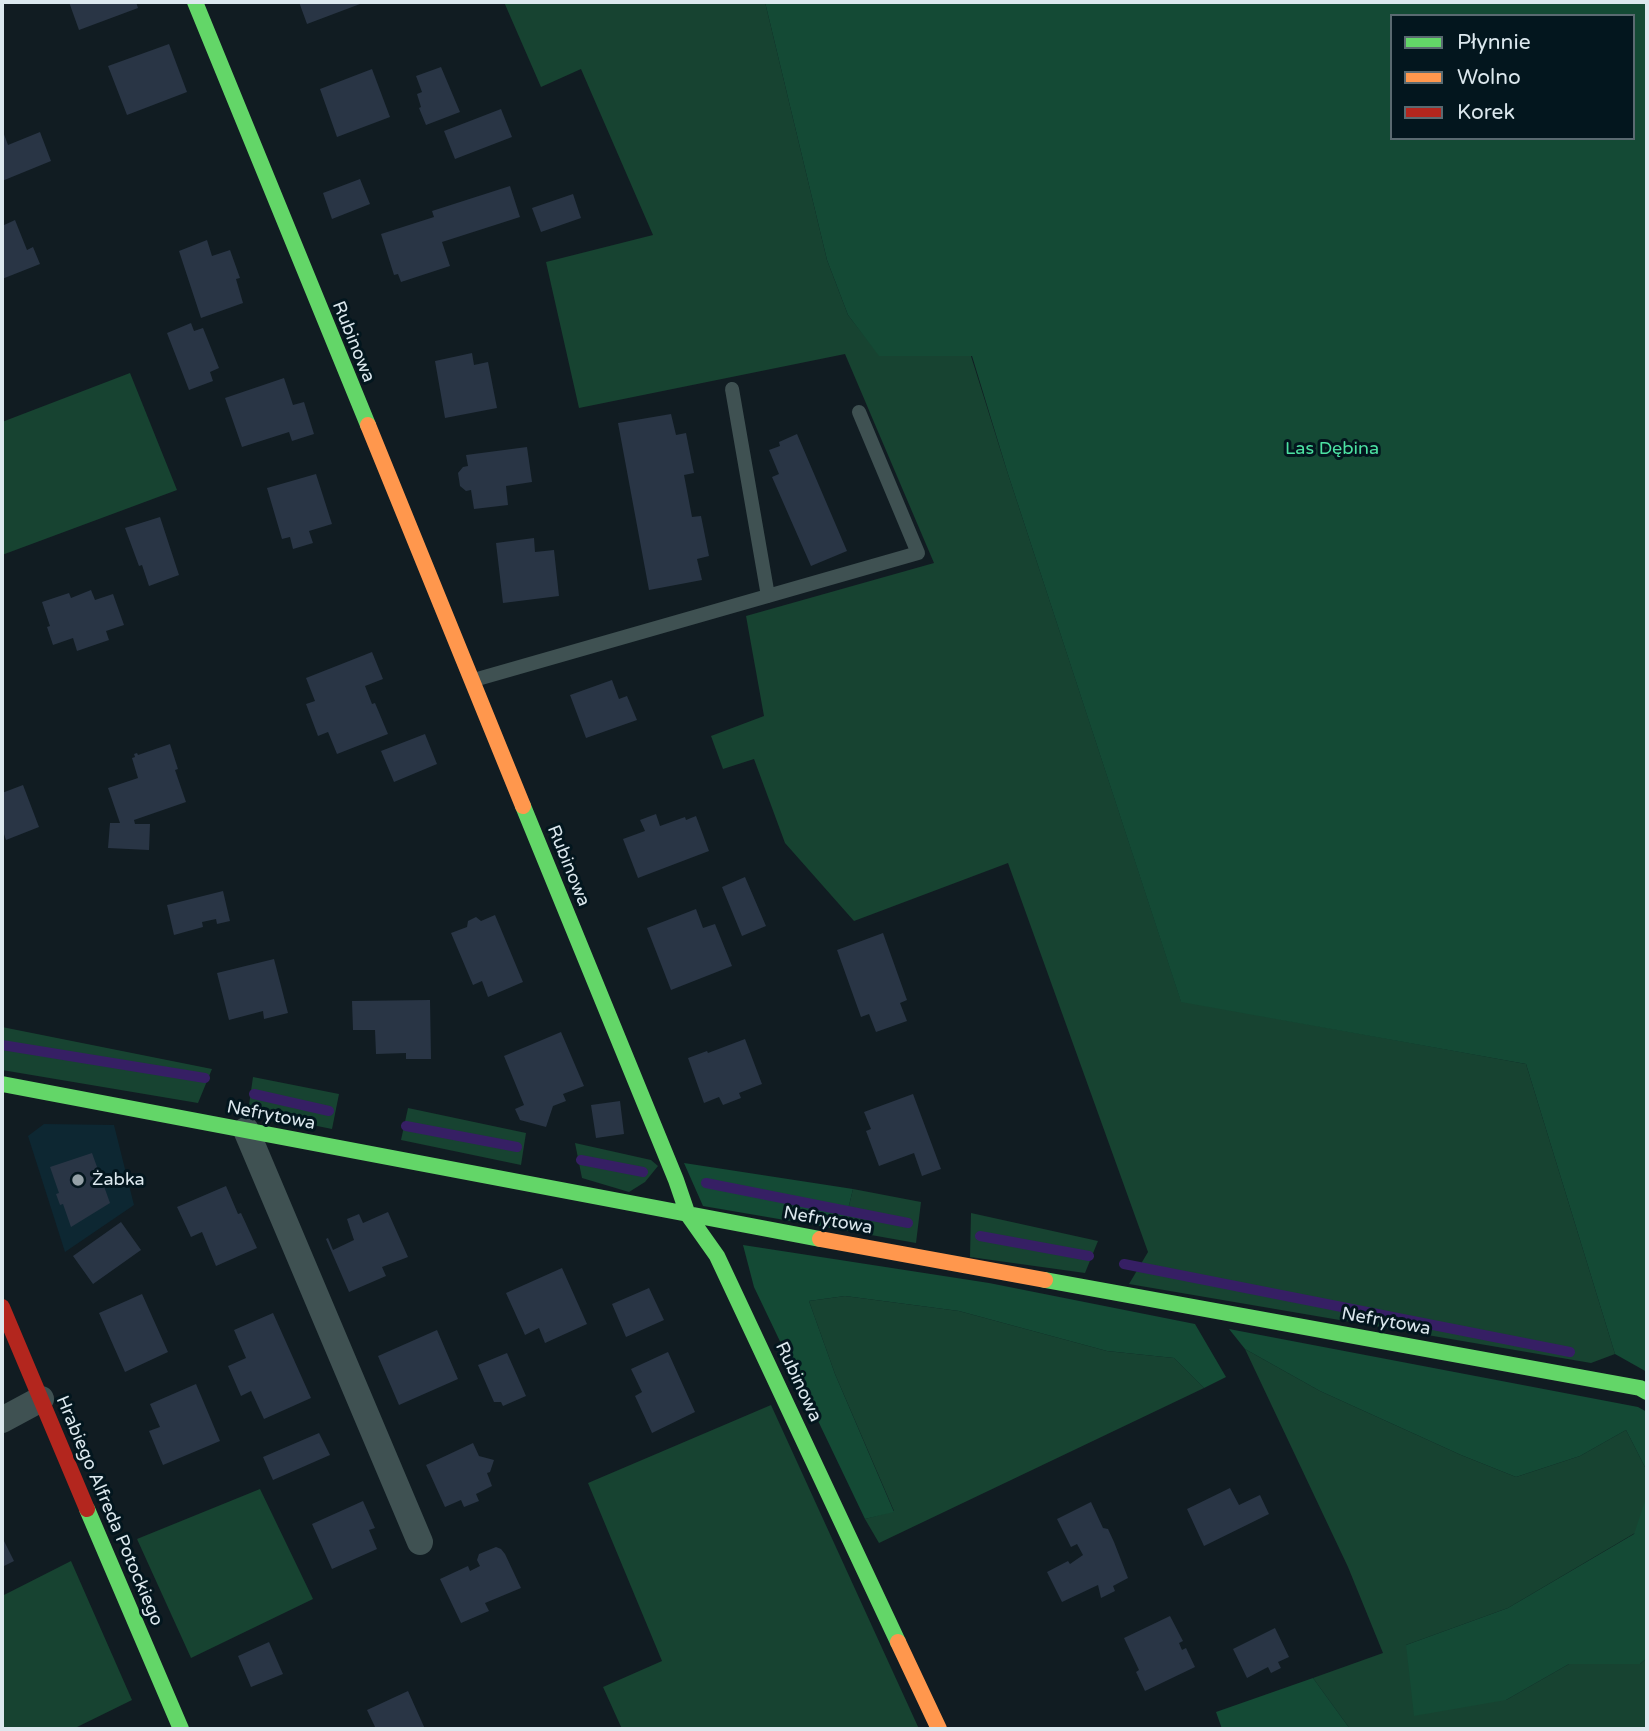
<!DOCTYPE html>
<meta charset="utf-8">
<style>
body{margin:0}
#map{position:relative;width:1649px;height:1731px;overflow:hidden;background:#111c22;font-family:"Varela Round",sans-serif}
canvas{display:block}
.frame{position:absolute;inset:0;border:4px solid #dce8ee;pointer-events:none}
.legend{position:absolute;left:1390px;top:14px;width:245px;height:126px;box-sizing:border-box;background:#03161e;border:2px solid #5a6a71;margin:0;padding:9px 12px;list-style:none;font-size:21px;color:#dce8ee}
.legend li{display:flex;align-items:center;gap:14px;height:35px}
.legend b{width:35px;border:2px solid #5a6a71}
</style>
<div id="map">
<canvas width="1649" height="1731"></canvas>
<div class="frame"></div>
<ul class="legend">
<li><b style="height:9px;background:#63d668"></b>Płynnie</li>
<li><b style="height:9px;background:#ff974d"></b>Wolno</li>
<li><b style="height:9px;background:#b3261e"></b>Korek</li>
</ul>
</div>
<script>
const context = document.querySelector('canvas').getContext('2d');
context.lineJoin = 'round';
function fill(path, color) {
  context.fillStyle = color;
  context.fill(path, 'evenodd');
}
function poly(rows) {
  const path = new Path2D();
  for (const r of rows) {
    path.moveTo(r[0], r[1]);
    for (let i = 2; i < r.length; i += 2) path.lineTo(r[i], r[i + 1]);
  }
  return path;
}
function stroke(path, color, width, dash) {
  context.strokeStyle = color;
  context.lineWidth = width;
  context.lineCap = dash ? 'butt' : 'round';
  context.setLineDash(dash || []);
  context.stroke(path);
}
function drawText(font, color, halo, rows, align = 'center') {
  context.font = font + ' "Varela Round",sans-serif';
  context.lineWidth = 6;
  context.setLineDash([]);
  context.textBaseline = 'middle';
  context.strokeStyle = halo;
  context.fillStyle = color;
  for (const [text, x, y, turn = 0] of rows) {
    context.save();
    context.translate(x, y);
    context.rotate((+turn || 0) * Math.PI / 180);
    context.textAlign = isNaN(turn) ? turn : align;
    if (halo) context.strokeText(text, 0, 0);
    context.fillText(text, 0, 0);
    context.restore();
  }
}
const built = poly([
 [44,1124,114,1125,134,1205,65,1252,28,1136]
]);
const green = poly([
 [504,2,765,2,827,260,848,315,880,356,971,356,1007,471,1181,1001,1526,1064,1615,1354,1591,1363,1129,1284,1148,1252,1008,863,854,921,785,843,754,759,723,769,711,736,764,716,746,616,934,563,845,354,579,408,546,262,653,235,581,69,541,87],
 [130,373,177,490,2,555,2,422],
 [2,1027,212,1069,198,1103,2,1070],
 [253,1077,339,1094,332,1129,248,1112],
 [408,1108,526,1133,521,1165,401,1140],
 [575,1143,651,1160,658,1166,645,1182,629,1192,582,1178],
 [853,1189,921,1202,916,1243,843,1230],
 [971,1213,1098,1241,1085,1273,970,1257],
 [845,1296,959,1311,1107,1351,1174,1358,1204,1388,879,1543,865,1519,894,1511,835,1374,809,1301],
 [1245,1349,1320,1391,1461,1455,1516,1477,1580,1456,1626,1430,1647,1471,1647,1500,1640,1530,1508,1608,1406,1645,1506,1700,1569,1664,1640,1664,1647,1658,1647,1729,1350,1729,1313,1678,1383,1653,1348,1567],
 [771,1405,919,1729,622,1729,603,1687,662,1661,588,1483],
 [260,1489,313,1599,191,1658,137,1539],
 [71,1561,132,1700,73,1729,2,1729,2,1596]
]);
const forest = poly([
 [765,2,1647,2,1647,1372,1615,1354,1526,1064,1181,1002,1007,471,972,356,879,356,848,315,827,260],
 [1392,16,1633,16,1633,138,1392,138],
 [684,1163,853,1189,843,1230,703,1206],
 [743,1245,989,1283,1195,1324,1226,1377,1204,1388,1174,1358,1107,1351,959,1311,845,1296,809,1301,835,1374,894,1512,865,1519,754,1287],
 [1229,1329,1638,1407,1647,1412,1647,1471,1626,1430,1580,1456,1516,1477,1461,1455,1320,1391,1245,1349],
 [1647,1495,1647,1658,1640,1664,1569,1664,1506,1700,1414,1716,1406,1645,1508,1608,1634,1534],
 [1313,1678,1350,1729,1222,1729,1216,1712]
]);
const stream = poly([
 [2,1045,205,1078],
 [254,1094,329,1111],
 [406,1126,517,1147],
 [581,1160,643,1172],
 [706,1183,908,1223],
 [980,1236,1089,1256],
 [1124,1264,1570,1352]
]);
const building = poly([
 [69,2,136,2,138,8,79,30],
 [299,2,359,2,360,4,307,24],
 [169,44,187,92,127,115,108,66],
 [441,67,460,112,426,125,419,108,421,107,417,94,422,92,416,76],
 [372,69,390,117,337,137,320,89],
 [501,109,512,137,455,159,444,131],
 [2,129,8,145,40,132,51,161,2,181],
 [360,179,370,204,332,219,323,193],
 [510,186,520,217,442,242,450,266,401,282,398,274,394,275,381,234,434,217,432,211],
 [573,194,581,218,541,232,532,208],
 [15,220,27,250,33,247,40,264,2,279,2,226],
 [207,240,212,256,230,250,240,278,236,279,243,303,201,318,179,251],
 [191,323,194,331,203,328,219,368,210,372,213,381,189,390,167,333],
 [472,353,474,365,488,362,497,408,445,418,435,361],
 [284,378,293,405,304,402,314,434,292,441,289,432,242,447,225,398],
 [671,414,676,435,686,433,694,473,684,475,692,517,701,516,709,556,697,559,702,580,649,590,618,423],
 [797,434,847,551,811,566,772,477,779,474,769,450,780,446,779,442],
 [527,447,532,482,506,486,508,505,474,509,471,490,466,491,460,486,458,473,463,467,468,466,466,455],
 [316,474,332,524,309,531,313,543,293,549,290,537,282,539,267,488],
 [160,517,179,575,149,586,142,565,139,566,125,528],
 [534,538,535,552,554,550,559,596,503,603,496,543],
 [91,590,95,600,113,594,124,625,106,631,109,640,77,651,73,638,53,645,47,627,50,626,42,602,69,593,71,598],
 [372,652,383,679,365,686,372,704,375,703,388,734,337,754,328,732,318,736,306,704,315,701,306,678],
 [612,680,619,699,627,696,637,720,586,738,570,695],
 [425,734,437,764,394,782,381,751],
 [170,744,178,769,175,770,186,802,134,820,135,824,150,824,149,850,108,848,110,823,120,823,108,788,138,778,132,758,135,757,134,754,137,753,138,755],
 [23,785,39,827,6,840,2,828,2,793],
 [656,814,660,826,685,817,686,820,696,816,709,851,638,878,623,839,645,831,640,820],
 [745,877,766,926,742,936,722,887],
 [223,891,230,921,217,924,216,919,202,922,203,927,174,935,167,905],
 [696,909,703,928,715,924,732,966,671,990,647,928],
 [495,915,523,982,488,997,482,981,473,985,451,933,467,927,468,921,476,917,481,921],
 [883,933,907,1000,900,1003,907,1021,876,1032,869,1014,861,1017,837,950],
 [274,959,288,1013,264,1019,263,1011,229,1020,217,973],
 [430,1000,431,1059,406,1059,406,1053,376,1054,375,1030,353,1030,352,1001],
 [561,1032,584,1086,563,1094,566,1101,553,1106,546,1127,520,1120,515,1109,524,1105,504,1056],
 [745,1039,762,1084,739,1093,741,1098,723,1105,719,1097,704,1103,688,1058,707,1051,708,1053],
 [913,1094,941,1169,922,1176,914,1153,879,1166,866,1131,871,1129,864,1112],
 [620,1101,624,1134,596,1138,591,1105],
 [92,1153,110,1203,71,1227,63,1204,60,1205,56,1194,59,1193,50,1167],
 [226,1186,238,1214,241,1213,257,1248,216,1266,202,1232,191,1237,177,1207],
 [388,1212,408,1257,382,1267,386,1276,349,1292,326,1239,328,1238,333,1250,354,1240,347,1219,359,1214,363,1223],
 [121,1222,141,1250,93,1284,73,1256],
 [562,1268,587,1324,545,1343,539,1328,525,1335,506,1293],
 [649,1288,664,1320,626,1337,612,1304],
 [142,1294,168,1352,125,1372,99,1313],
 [273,1313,311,1398,264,1419,251,1391,241,1396,228,1366,246,1358,234,1330],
 [437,1330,458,1379,399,1405,378,1356],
 [668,1352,695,1412,652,1433,635,1396,642,1392,631,1369],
 [507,1353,526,1396,503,1406,501,1402,494,1402,478,1365],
 [196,1384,220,1441,163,1465,149,1431,160,1427,150,1404],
 [319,1433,330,1455,273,1480,263,1457],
 [473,1443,479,1456,494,1460,490,1472,487,1473,492,1486,476,1494,479,1501,464,1507,461,1500,445,1507,426,1465],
 [1230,1488,1239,1505,1260,1495,1269,1514,1204,1546,1187,1509],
 [363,1501,375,1528,369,1530,377,1549,332,1569,312,1524],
 [1091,1502,1103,1528,1108,1529,1114,1542,1128,1578,1113,1586,1115,1591,1101,1598,1098,1585,1062,1602,1047,1572,1068,1561,1070,1564,1083,1555,1077,1544,1071,1547,1057,1519],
 [2,1537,14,1561,2,1567],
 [496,1547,501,1549,505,1554,521,1588,485,1603,489,1611,461,1623,440,1579,468,1566,470,1571,480,1566,477,1560,479,1554],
 [1170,1616,1183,1641,1179,1643,1182,1650,1186,1648,1195,1667,1145,1691,1136,1672,1139,1670,1124,1638],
 [1275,1628,1289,1657,1278,1662,1281,1668,1271,1673,1268,1667,1247,1678,1233,1649],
 [269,1642,283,1674,251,1687,238,1656],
 [408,1691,425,1729,376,1729,367,1710]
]);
const lane = poly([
 [732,389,768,596],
 [474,680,918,553,859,412]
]);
const street = poly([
 [246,1130,420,1542],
 [2,1420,41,1399]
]);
const fast = poly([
 [195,2,368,425],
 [523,806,676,1180,688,1215,717,1256,898,1642],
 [2,1084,820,1239],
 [1045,1280,1640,1388,1647,1392],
 [87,1509,181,1729]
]);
const slow = poly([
 [368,425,523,806],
 [820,1239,1045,1280],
 [898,1642,939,1729]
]);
const jam = poly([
 [2,1307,87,1509]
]);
const markers = [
 [78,1180,7,"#95a1a7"]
];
const streetNames = [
 ["Rubinowa",353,342,68],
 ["Rubinowa",568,866,68],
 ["Nefrytowa",271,1116,11],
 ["Nefrytowa",828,1221,10],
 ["Nefrytowa",1386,1322,10],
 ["Rubinowa",798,1382,65],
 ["Hrabiego Alfreda Potockiego",109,1511,67]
];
const parkNames = [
 ["Las Dębina",1332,449]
];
const poiNames = [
 ["Żabka",92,1180]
];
fill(built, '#0d2732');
fill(green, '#174331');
fill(forest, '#144a35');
stroke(stream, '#361f64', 10);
fill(building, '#293545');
stroke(lane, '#3f5152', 14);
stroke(street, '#3f5152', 26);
stroke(fast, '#63d668', 16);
stroke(slow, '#ff974d', 16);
stroke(jam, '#b3261e', 16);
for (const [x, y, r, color] of markers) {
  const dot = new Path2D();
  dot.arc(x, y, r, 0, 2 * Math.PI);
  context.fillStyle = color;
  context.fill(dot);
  stroke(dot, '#03161e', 2.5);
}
drawText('18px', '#dce8ee', '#03161e', streetNames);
drawText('18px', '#4ce1a2', '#03161e', parkNames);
drawText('18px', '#dce8ee', '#03161e', poiNames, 'left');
</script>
